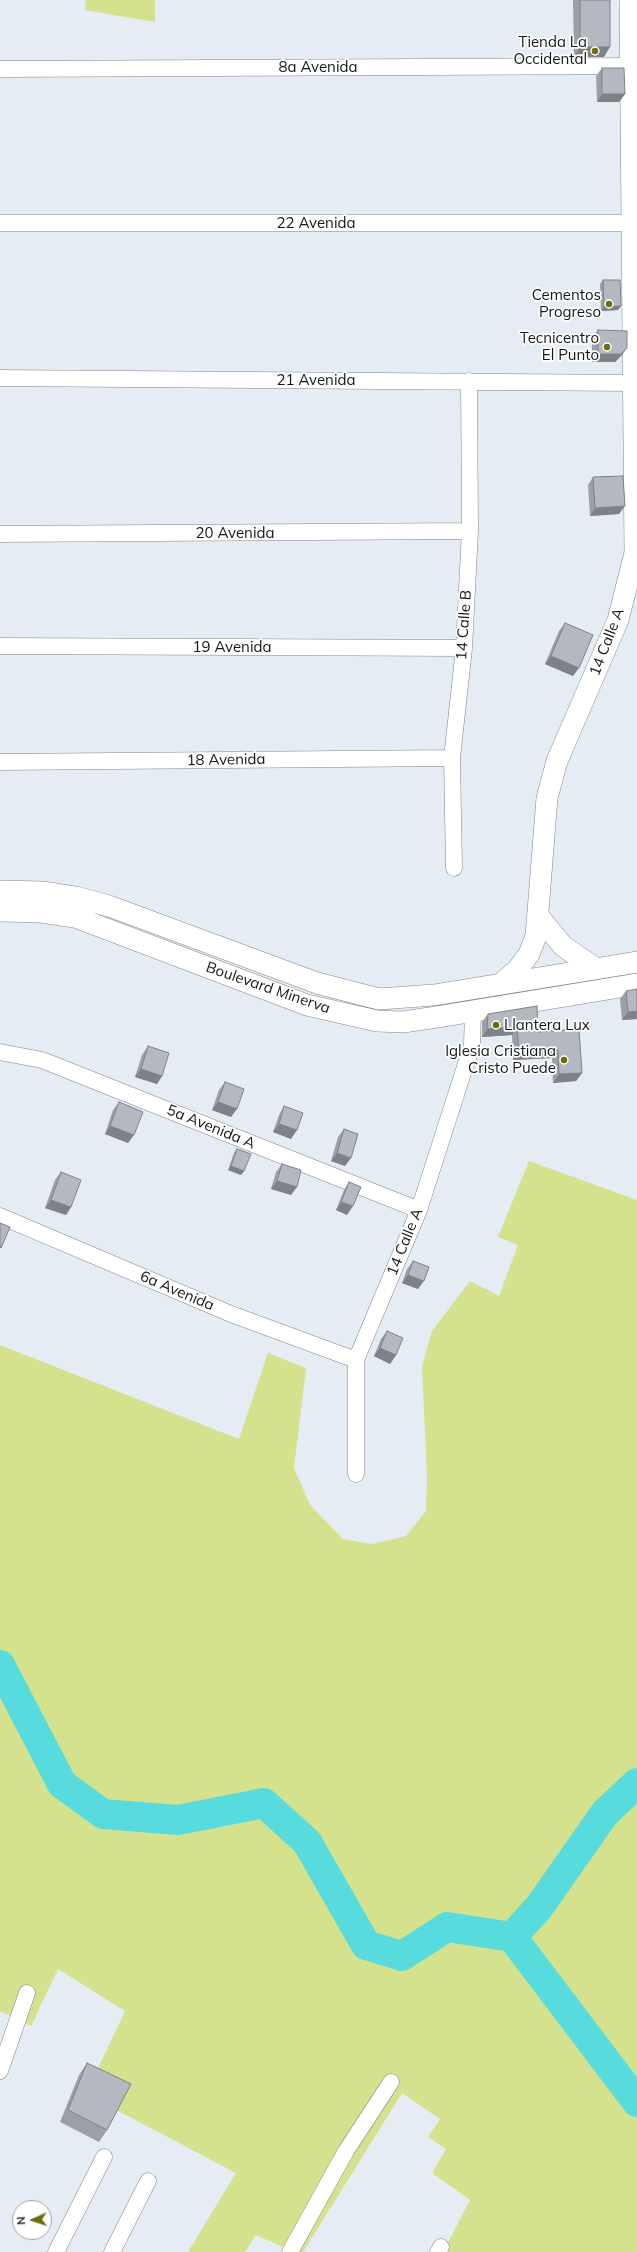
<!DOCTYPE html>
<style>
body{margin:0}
#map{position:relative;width:637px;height:2252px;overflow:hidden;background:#e6ecf4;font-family:Mulish,sans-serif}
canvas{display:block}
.north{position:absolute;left:12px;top:2200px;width:40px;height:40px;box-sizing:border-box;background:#fff;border:1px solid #a1a2a3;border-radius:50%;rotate:267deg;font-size:11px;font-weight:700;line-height:16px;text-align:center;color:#141618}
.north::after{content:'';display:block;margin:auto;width:14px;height:18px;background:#6e6c0b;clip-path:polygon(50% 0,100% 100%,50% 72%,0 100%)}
</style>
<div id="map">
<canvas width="637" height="2252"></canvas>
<div class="north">N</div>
</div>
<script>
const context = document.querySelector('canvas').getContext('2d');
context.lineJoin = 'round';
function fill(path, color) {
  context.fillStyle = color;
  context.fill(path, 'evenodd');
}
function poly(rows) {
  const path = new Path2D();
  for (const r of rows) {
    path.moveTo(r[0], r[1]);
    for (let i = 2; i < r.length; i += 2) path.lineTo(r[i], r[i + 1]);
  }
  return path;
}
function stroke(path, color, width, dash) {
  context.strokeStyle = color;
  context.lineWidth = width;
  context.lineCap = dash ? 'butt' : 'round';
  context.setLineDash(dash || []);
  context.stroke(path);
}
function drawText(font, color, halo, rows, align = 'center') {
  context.font = font + ' Mulish,sans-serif';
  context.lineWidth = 3.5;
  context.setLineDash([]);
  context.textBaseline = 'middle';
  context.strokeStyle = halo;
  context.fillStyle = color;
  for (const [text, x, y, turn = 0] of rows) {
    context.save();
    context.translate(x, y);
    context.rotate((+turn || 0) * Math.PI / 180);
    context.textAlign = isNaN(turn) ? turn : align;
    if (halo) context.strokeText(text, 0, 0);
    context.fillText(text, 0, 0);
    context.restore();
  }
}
const green = poly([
 [86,0,155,0,155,22,85,10],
 [529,1161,637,1200,637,2252,443,2252,470,2200,432,2173,446,2149,428,2137,440,2119,402,2093,303,2252,294,2252,256,2235,245,2252,188,2252,236,2173,86,2094,125,2011,58,1969,31,2026,0,2011,0,1345,239,1439,268,1353,306,1368,294,1468,310,1505,343,1539,373,1544,406,1536,426,1511,427,1478,422,1366,432,1331,470,1281,499,1296,518,1245,498,1237]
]);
const river = poly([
 [0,1665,62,1784,103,1814,178,1820,264,1803,307,1842,366,1945,402,1956,447,1927,512,1937,539,1907,605,1813,637,1783],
 [512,1937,637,2102]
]);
const minor = poly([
 [0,69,637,66],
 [0,223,632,223],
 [0,378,632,383],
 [0,534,470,531],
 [0,646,464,648],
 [0,762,452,758],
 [454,868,452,758,464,648,470,531,469,381],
 [0,1052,42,1060,419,1210],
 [0,1216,231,1314,356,1360],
 [356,1474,356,1360,419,1210,472,1045,473,1010],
 [0,2071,27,1993],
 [56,2252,104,2157],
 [112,2252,148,2181],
 [290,2252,346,2151,391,2082],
 [438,2252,441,2247]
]);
const tertiary = poly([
 [0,891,44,892,76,897,109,906,317,983,379,999,434,995,637,962],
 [0,911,41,912,75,917,307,1005,377,1021,403,1022,437,1017,637,984],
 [539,917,563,946,595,968],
 [502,983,517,970,529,954,536,936,547,798,557,761,618,620,635,553,630,0]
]);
const wall = poly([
 [573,0,610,0,604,57,574,57],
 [602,68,625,94,619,102,597,102,596,76],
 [603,280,621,306,618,310,601,311,600,284],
 [598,330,627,348,621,356,615,362,592,362,592,338],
 [593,477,619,514,590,516,588,485],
 [565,623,573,676,545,664,559,631],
 [626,991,637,1019,622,1020,620,999],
 [488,1014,538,1032,582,1073,576,1081,553,1083,552,1058,513,1060,512,1035,482,1037,482,1022],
 [148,1046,162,1076,157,1084,135,1077,142,1055],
 [225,1082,231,1117,212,1110,219,1090],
 [119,1102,128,1143,105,1134,113,1110],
 [284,1106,291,1139,273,1132,279,1115],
 [344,1129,345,1166,331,1161,338,1137],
 [237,1149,244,1171,241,1175,228,1170,234,1153],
 [282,1164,291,1195,271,1189,276,1172],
 [61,1172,71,1207,66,1215,45,1208,55,1180],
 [349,1182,347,1215,336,1210,344,1190],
 [413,1261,418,1289,402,1283,407,1269],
 [387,1331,396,1355,390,1364,374,1356,381,1339],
 [87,2063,107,2130,99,2142,60,2122,79,2075]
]);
const shadedWall = poly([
 [580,47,610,47,604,57,574,57],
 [602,94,625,94,619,102,597,102],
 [621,306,618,310,601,311,604,307],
 [627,348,621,356,615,362,592,362,598,354],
 [625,506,619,514,590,516,595,508],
 [551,656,579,668,573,676,545,664],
 [637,1011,637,1019,622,1020,628,1012],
 [517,1027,512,1035,482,1037,487,1029],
 [558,1050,552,1058,513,1060,519,1052],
 [141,1069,162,1076,157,1084,135,1077],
 [582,1073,576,1081,553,1083,559,1074],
 [218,1102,237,1109,231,1117,212,1110],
 [279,1124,297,1130,291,1139,273,1132],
 [110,1126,134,1135,128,1143,105,1134],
 [337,1153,351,1158,345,1166,331,1161],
 [231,1166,244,1171,241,1175,228,1170],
 [277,1181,297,1187,291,1195,271,1189],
 [51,1200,71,1207,66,1215,45,1208],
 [341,1202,353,1206,347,1215,336,1210],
 [408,1275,424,1281,418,1289,402,1283],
 [380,1348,396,1355,390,1364,374,1356]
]);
const building = poly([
 [580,0,610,0,610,47,580,47,580,0],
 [602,68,624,68,625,94,602,94,602,68],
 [603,280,620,280,621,306,604,307,603,280],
 [598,330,627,331,627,348,621,354,598,354,598,330],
 [623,476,625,506,595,508,593,477,623,476],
 [565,623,593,635,579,668,551,656,565,623],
 [637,989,637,1011,628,1012,626,991,637,989],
 [537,1006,538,1032,579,1029,582,1073,559,1074,558,1050,519,1052,517,1027,487,1029,488,1014,537,1006],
 [148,1046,169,1053,162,1076,141,1069,148,1046],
 [225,1082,244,1089,237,1109,218,1102,225,1082],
 [119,1102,143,1112,134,1135,110,1126,119,1102],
 [284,1106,303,1113,297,1130,279,1124,284,1106],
 [344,1129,358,1134,351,1158,337,1153,344,1129],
 [237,1149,251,1154,244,1171,231,1166,237,1149],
 [282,1164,301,1170,297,1187,277,1181,282,1164],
 [61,1172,81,1180,71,1207,51,1200,61,1172],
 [349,1182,361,1187,353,1206,341,1202,349,1182],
 [0,1223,10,1227,1,1248,0,1247,0,1223],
 [413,1261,429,1267,424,1281,408,1275,413,1261],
 [387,1331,403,1338,396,1355,380,1348,387,1331],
 [87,2063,131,2084,107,2130,68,2110,87,2063]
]);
const markers = [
 [595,51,4,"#6e6c0b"],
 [609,304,4,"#6e6c0b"],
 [607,347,4,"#6e6c0b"],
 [496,1025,4,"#6e6c0b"],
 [564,1060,4,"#6e6c0b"]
];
const poiNames = [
 ["Tienda La",587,42],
 ["Occidental",587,59],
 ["Cementos",601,295],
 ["Progreso",601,312],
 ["Tecnicentro",599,338],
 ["El Punto",599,355],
 ["Llantera Lux",504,1025,"left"],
 ["Iglesia Cristiana",556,1051],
 ["Cristo Puede",556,1068]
];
const streetNames = [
 ["8a Avenida",318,67],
 ["22 Avenida",316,223],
 ["21 Avenida",316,380],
 ["20 Avenida",235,533],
 ["14 Calle B",464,625,-86],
 ["14 Calle A",607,642,-69],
 ["19 Avenida",232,647],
 ["18 Avenida",226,760,-1],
 ["Boulevard Minerva",268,988,19],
 ["5a Avenida A",211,1127,22],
 ["14 Calle A",405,1242,-68],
 ["6a Avenida",177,1291,23]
];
fill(green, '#d4e18d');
stroke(river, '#58dbdd', 30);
stroke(minor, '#81858d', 17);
stroke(tertiary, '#81858d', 22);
stroke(minor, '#fff', 16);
stroke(tertiary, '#fff', 21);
fill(wall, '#9b9fa6');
fill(shadedWall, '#7e8287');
fill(building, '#b4b9c1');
stroke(building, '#7e8287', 1);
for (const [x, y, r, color] of markers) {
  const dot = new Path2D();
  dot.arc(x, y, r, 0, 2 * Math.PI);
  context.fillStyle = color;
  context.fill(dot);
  stroke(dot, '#fff', 1.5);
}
drawText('15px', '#141618', '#fff', poiNames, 'right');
drawText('15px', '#141618', '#fff', streetNames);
</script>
